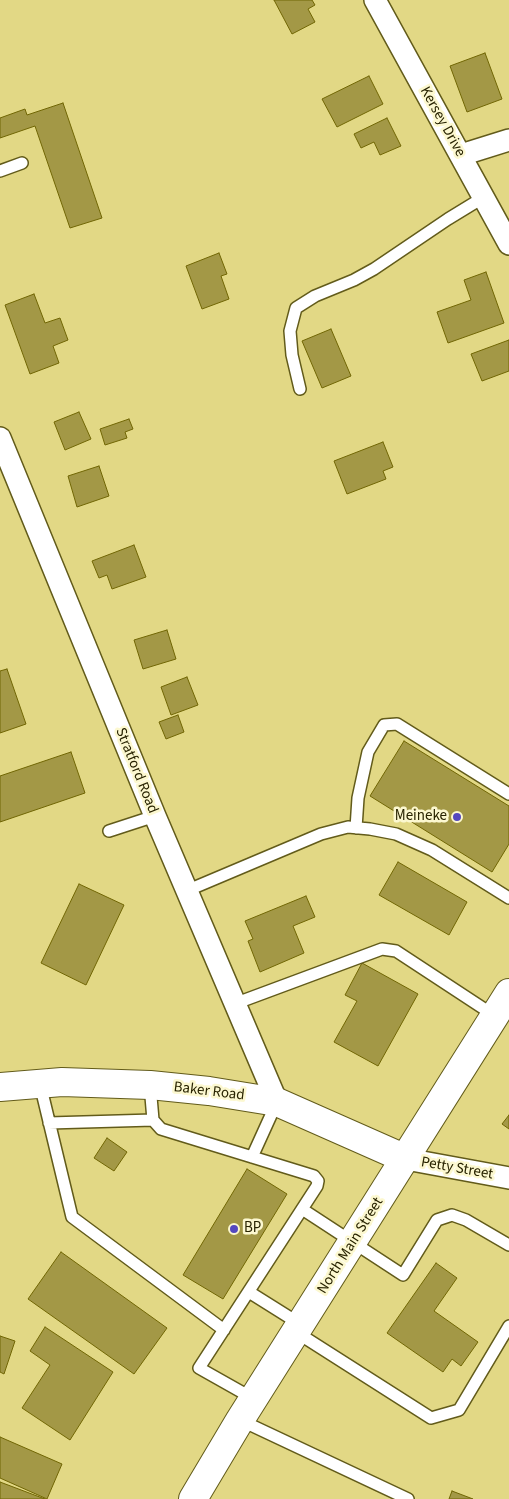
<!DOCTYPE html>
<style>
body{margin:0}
canvas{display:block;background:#e2d885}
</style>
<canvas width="509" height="1499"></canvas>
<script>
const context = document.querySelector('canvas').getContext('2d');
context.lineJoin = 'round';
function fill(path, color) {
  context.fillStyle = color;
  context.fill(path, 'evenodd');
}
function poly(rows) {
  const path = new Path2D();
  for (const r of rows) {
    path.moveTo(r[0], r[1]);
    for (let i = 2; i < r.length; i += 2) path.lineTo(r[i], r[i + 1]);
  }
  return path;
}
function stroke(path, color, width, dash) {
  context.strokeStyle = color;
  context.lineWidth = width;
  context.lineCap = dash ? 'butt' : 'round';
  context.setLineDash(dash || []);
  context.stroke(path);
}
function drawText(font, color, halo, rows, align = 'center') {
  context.font = font + ' "Source Sans 3",sans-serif';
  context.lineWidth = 5;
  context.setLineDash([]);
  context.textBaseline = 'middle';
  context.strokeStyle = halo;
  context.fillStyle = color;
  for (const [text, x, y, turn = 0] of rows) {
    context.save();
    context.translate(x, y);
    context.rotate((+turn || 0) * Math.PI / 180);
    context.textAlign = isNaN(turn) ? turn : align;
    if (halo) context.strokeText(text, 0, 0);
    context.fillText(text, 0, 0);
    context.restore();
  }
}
const building = poly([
 [274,0,312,0,315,5,308,9,315,22,292,34,274,0],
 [485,53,502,99,467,112,450,66,485,53],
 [369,76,383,104,337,127,322,99,369,76],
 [63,103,102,218,70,228,35,126,0,138,0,118,25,109,27,115,63,103],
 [387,118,401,146,380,155,374,142,361,148,354,134,387,118],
 [219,253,227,274,221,276,229,299,202,309,186,266,219,253],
 [486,272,504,323,448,343,437,312,471,300,464,280,486,272],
 [34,294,45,323,60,318,68,340,53,346,59,363,30,374,5,305,34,294],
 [331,329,351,376,322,388,302,341,331,329],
 [509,340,509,371,482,381,471,354,509,340],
 [79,412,91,439,65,450,54,422,79,412],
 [129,419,133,429,125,432,127,438,105,445,100,429,129,419],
 [383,442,393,467,383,471,386,479,347,494,334,461,383,442],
 [99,466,109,496,77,507,68,476,99,466],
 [134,545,146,577,112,589,107,575,99,578,92,561,134,545],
 [167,630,176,659,143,669,134,640,167,630],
 [7,669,26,724,0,733,0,671,7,669],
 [187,677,198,705,171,715,161,687,187,677],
 [178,715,184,732,166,739,159,722,178,715],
 [404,741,509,806,509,844,492,872,370,796,404,741],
 [71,752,85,793,0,822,0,776,71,752],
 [398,862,467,902,449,935,379,895,398,862],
 [79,884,124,905,86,985,41,963,79,884],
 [306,896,315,917,293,926,304,953,260,972,248,941,253,939,245,921,306,896],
 [362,963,418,994,378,1066,334,1042,357,1001,345,995,362,963],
 [509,1115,509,1129,502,1124,509,1115],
 [107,1138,127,1152,114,1171,94,1158,107,1138],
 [247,1169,287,1194,223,1299,183,1275,247,1169],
 [61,1252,167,1328,134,1374,28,1299,61,1252],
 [436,1263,457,1278,434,1311,478,1342,461,1366,452,1359,443,1372,387,1333,436,1263],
 [45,1327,113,1372,70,1440,22,1408,50,1365,30,1351,45,1327],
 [0,1336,15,1341,4,1374,0,1372,0,1336],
 [0,1437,62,1464,47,1499,0,1478,0,1437],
 [0,1482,45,1499,0,1499,0,1482],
 [452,1491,473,1499,449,1499,452,1491]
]);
const lane = poly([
 [0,171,22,163],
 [300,389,292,355,290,331,296,308,315,296,354,280,374,269,448,219,484,197],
 [356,828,358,798,368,752,384,725,397,724,509,794],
 [109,831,155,816],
 [186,891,321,834,348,827,370,829,396,834,432,850,509,898],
 [234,1004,382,949,396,951,495,1016],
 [40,1084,72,1217,224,1330],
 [150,1085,153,1120,161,1129,314,1176,318,1181,317,1186,199,1368,254,1399],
 [49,1123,153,1120],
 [252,1157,277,1102],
 [302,1209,403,1275,437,1220,452,1215,466,1220,509,1245],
 [249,1292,300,1324],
 [296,1332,431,1418,459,1410,509,1326],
 [240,1420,408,1499]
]);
const street = poly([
 [375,0,509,244],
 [461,155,509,140],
 [0,438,155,816,277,1102],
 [406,1159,509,1178]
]);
const secondary = poly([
 [0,1087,62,1082,150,1085,209,1091,277,1102,406,1159]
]);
const primary = poly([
 [193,1499,240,1420,509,993]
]);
const markers = [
 [457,817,5,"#5448bf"],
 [234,1229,5,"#5448bf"]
];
const streetNames = [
 ["Kersey Drive",442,122,61],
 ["Stratford Road",136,771,68],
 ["Baker Road",209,1092,7],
 ["Petty Street",457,1169,10],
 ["North Main Street",351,1246,-58]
];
const poiNames = [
 ["Meineke",447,817],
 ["BP",244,1229,"left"]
];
fill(building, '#a39846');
stroke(building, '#716604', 1);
stroke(lane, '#625b1a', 14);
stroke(street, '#625b1a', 24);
stroke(secondary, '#625b1a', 30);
stroke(primary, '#625b1a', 30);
stroke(lane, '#fff', 11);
stroke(street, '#fff', 21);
stroke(secondary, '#fff', 28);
stroke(primary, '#fff', 28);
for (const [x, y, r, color] of markers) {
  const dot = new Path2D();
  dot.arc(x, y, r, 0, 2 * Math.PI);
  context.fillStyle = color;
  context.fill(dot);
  stroke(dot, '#fcf8d0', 2);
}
drawText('15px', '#282301', '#fcf8d0', streetNames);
drawText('15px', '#282301', '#fcf8d0', poiNames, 'right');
</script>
